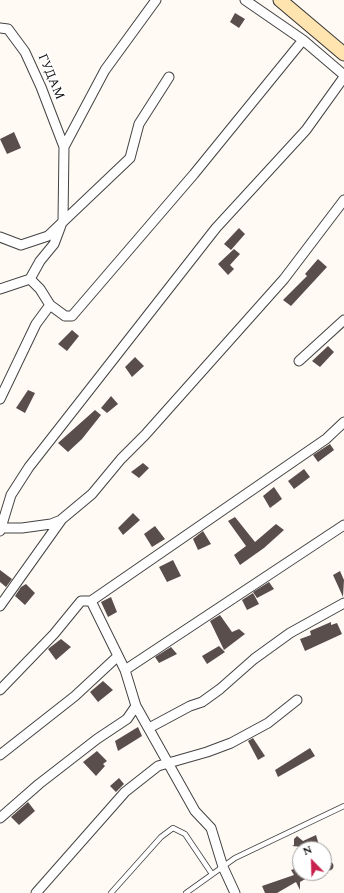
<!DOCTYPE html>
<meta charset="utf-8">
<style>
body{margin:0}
#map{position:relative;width:344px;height:893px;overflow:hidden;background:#fffaf4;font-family:Spectral,serif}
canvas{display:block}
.north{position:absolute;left:292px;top:841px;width:40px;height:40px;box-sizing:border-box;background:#fff;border:1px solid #9f9f9f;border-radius:50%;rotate:337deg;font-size:11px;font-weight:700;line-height:16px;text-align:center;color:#101010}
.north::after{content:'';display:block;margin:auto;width:14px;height:18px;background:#c8214f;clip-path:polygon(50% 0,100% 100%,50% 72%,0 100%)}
</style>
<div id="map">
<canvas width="344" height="893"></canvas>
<div class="north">N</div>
</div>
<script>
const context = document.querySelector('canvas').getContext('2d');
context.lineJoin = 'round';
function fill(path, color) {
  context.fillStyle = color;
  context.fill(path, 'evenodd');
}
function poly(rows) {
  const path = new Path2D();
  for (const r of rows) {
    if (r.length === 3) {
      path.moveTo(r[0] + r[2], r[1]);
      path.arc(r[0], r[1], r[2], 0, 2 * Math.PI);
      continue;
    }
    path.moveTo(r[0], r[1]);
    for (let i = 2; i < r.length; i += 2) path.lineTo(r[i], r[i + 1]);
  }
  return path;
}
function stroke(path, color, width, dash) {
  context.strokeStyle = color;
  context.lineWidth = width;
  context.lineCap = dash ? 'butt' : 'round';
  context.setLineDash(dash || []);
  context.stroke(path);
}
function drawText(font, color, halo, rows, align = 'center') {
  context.font = font + ' Spectral,serif';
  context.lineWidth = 4;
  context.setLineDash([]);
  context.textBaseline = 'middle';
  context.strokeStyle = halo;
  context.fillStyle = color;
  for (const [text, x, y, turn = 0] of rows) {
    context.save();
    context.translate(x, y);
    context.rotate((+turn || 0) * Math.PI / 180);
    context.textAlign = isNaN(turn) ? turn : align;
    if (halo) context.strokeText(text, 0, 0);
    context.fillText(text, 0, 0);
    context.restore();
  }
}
const building = poly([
 [235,13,245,19,239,28,230,22],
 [14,132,21,148,7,154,0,139],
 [239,228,245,234,231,250,224,244],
 [234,249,240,254,230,265,234,269,228,275,218,264],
 [318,259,327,267,291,306,283,300,307,276,305,274],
 [72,330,79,336,67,351,58,344],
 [328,346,334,352,320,367,312,361],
 [135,357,144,366,132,377,125,367],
 [28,390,35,393,25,413,16,408],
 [111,396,118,404,107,413,101,408],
 [95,410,101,415,82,439,68,452,58,443],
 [330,444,334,450,318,462,313,455],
 [143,463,149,468,139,478,131,472],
 [304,469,310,477,294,489,288,481],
 [274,487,282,499,270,508,263,496],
 [133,513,140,520,123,535,118,528],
 [235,517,255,542,276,524,284,530,264,548,240,565,234,555,246,546,228,521],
 [155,526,165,539,152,547,144,534],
 [203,531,211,544,198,550,193,539],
 [173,560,181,576,167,582,159,567],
 [0,570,12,579,6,587,0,582],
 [340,571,344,580,343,597,333,575],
 [269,582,274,589,257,598,253,592],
 [26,584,35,593,25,605,15,596,21,587],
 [253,593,259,604,247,610,242,600],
 [111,597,117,612,108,617,101,602],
 [220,615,232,632,239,629,245,634,224,650,210,621],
 [331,622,331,625,337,623,342,634,305,651,300,639,311,635,310,631],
 [61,639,71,647,56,660,48,649],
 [219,646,225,652,207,664,202,656],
 [171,647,177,654,159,663,155,657],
 [103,681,113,690,98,702,90,692],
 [138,727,142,736,118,751,115,741],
 [253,738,265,756,258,760,248,741],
 [310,748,315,756,278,777,275,770],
 [97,751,107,761,103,764,105,766,96,776,83,762],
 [119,778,124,784,116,792,110,786],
 [28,802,35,811,19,825,11,817],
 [316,835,319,845,313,849,303,849,303,847,292,846,294,845,294,839,297,836,303,841],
 [329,866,4.5],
 [300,867,300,873,316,873,300,882,300,890,296,882,277,893,265,893,262,886,294,875,291,870]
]);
const service = poly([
 [111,893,161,837,173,828,185,834,212,874],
 [186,893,235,858,344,806]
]);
const minor = poly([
 [245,0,303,40],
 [0,28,8,29,25,52,41,87,64,147],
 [0,237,21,245,48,236,130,158,139,124,169,77],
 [0,289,30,279,40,261,54,244,63,220,64,147,105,70,156,0],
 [50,305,65,316,72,316,194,174,303,40,344,75],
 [299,361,344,320],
 [0,399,36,324,50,305,40,289,30,279],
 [0,528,22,528,51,524,61,520],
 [0,531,11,495,29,467,216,228,306,130,344,77],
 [91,601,326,439,344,422],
 [0,606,62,519,92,494,121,459,145,435,284,279,344,200],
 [125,670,344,525],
 [0,690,54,634,81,601,91,601,125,670,136,706,195,811,211,828,223,867,235,893],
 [149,728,190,706,202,702,220,689,254,659,290,633,344,603],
 [0,755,75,696,118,656],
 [0,818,39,784,97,739,127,719,136,706],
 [36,893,125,792,158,766,207,752,231,743,268,723,297,700]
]);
const secondary = poly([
 [280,0,344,54]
]);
const streetNames = [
 ["ГУДАМ",50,77,67]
];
fill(building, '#5a4e4c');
stroke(service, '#434343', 6);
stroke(minor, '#434343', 11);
stroke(secondary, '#323232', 15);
stroke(service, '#fff', 4.5);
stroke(minor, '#fff', 9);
stroke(secondary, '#ffe4af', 13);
drawText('13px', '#101010', '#fff', streetNames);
</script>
